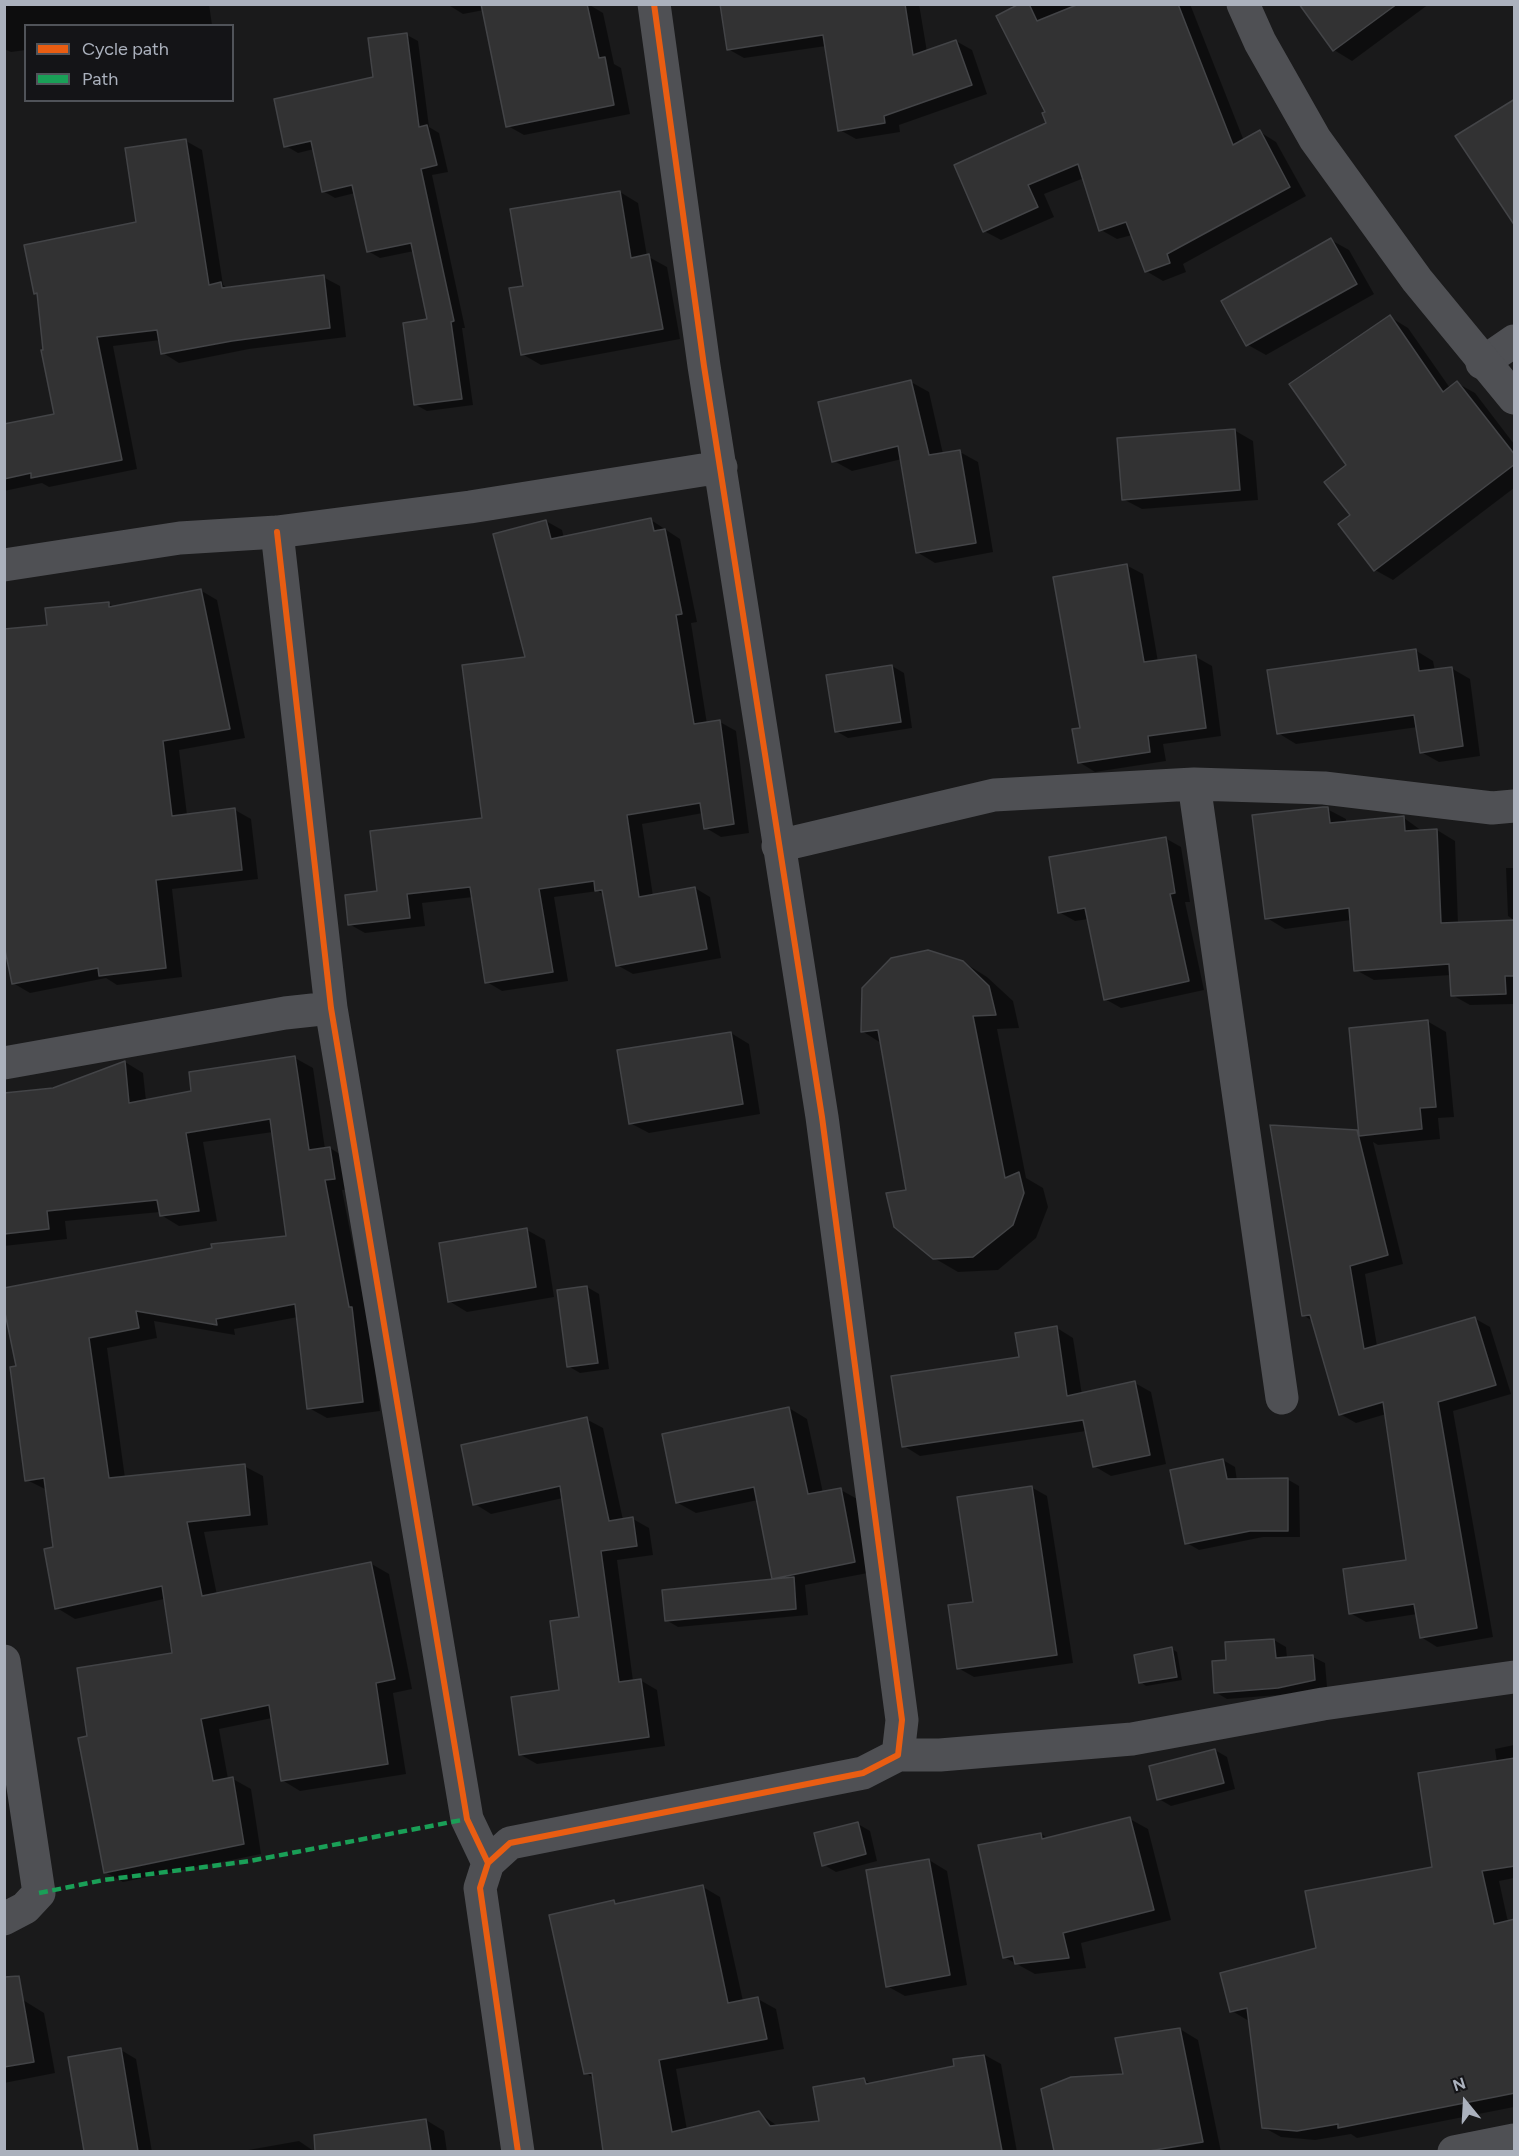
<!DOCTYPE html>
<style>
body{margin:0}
#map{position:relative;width:1519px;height:2156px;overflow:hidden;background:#1a1a1b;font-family:Figtree,sans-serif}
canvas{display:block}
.frame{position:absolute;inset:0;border:6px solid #abb1bd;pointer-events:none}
.legend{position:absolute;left:24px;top:24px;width:210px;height:78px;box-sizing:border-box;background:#141417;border:2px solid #505359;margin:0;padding:8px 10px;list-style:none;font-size:18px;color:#abb1bd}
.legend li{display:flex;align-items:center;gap:12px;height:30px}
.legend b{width:30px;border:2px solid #505359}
.north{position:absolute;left:1435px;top:2072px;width:60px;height:60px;-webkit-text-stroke:4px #141417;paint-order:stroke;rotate:342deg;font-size:16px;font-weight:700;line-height:24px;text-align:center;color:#abb1bd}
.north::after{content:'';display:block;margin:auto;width:21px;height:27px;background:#abb1bd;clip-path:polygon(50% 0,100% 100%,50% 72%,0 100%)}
</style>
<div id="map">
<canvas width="1519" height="2156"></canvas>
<div class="frame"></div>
<ul class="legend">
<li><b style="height:8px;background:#e95d12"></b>Cycle path</li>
<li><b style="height:8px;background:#1a9f57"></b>Path</li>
</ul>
<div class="north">N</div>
</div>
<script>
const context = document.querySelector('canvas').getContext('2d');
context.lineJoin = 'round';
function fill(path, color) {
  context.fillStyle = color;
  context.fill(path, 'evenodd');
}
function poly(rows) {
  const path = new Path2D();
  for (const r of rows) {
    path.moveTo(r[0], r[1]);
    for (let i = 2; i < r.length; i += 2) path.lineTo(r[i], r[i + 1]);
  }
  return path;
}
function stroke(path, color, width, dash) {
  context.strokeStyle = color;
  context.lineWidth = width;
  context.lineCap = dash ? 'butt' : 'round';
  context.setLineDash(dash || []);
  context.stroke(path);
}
const shadow = poly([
 [4,4,209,4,212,25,26,26,26,50,11,52,4,49],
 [447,4,588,4,603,13,614,64,621,68,630,114,524,135,508,126,484,10,463,14],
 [721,4,919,4,927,52,956,41,972,50,987,94,899,125,900,132,856,139,840,130,826,46,744,58,728,49],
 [1011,4,1190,4,1244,141,1260,132,1276,142,1306,196,1183,264,1186,272,1163,281,1146,271,1132,235,1117,239,1101,230,1084,178,1044,194,1054,217,1001,240,984,231,1048,124,1047,113],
 [1301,4,1429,4,1352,61,1334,50],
 [407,35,418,41,429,127,439,133,448,172,432,175,465,328,462,328,473,405,427,411,416,405,429,321,414,251,380,258,368,251,355,193,335,198,323,191,314,149,298,153,286,146,375,79],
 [186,141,202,150,223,285,229,289,323,277,340,286,346,337,249,349,179,363,163,353,160,340,113,346,137,469,49,487,42,483,4,491,4,426,55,415,39,295,35,293,138,223],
 [620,192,638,203,647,256,667,267,680,339,541,365,522,354,525,287],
 [1331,240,1349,250,1374,294,1266,355,1248,345],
 [1390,317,1408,328,1450,388,1457,383,1475,393,1514,444,1514,488,1393,580,1375,570,1352,515,1348,466],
 [911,382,929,392,943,454,960,452,978,462,993,552,935,563,917,552,902,459,852,471,834,461],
 [1234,430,1253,441,1258,500,1142,509,1123,499],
 [651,520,680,539,697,622,691,623,707,724,720,722,736,731,749,833,721,837,706,828,703,813,642,824,653,896,695,888,710,897,721,958,633,974,617,965,604,895,598,891,554,897,568,981,502,991,487,982,473,897,422,903,425,926,365,933,349,924,379,892,483,819,527,658,546,521,562,530,564,538],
 [1126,565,1143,574,1158,662,1196,657,1212,666,1221,736,1163,744,1166,761,1095,772,1079,762,1082,729],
 [200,590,217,600,245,738,179,750,187,815,235,810,251,819,258,879,172,889,182,977,117,985,106,978,30,993,13,983,49,626,108,603,116,608],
 [1415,650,1433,661,1435,671,1451,668,1470,679,1480,756,1439,762,1421,752,1418,727,1296,744,1278,733],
 [892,666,904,673,912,728,848,738,836,731],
 [1327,809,1346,819,1346,823,1404,818,1422,831,1437,830,1455,841,1458,924,1514,922,1514,1004,1470,1005,1452,995,1451,975,1374,980,1356,970,1351,920,1285,929,1267,918],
 [1165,838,1181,847,1190,902,1185,902,1204,990,1121,1008,1105,999,1089,919,1075,921,1059,912],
 [1506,868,1514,868,1514,920,1508,916],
 [963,962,987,977,1013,1001,1019,1028,997,1029,1026,1178,1043,1188,1048,1207,1036,1238,998,1270,958,1272,934,1258,908,1191,881,1043,862,1031],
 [1427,1021,1446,1032,1454,1117,1438,1118,1440,1139,1378,1145,1373,1142,1403,1264,1365,1274,1377,1346,1474,1318,1490,1327,1511,1394,1453,1411,1493,1637,1437,1647,1421,1637,1417,1614,1366,1622,1350,1613,1408,1562,1386,1414,1356,1423,1340,1414,1314,1322,1303,1315,1356,1131,1360,1134],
 [731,1033,749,1044,760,1114,649,1133,630,1123],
 [295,1058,313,1068,325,1149,330,1148,348,1159,352,1189,342,1190,367,1318,369,1319,380,1411,327,1418,309,1408,298,1317,234,1329,235,1335,154,1321,157,1338,107,1348,125,1478,244,1466,263,1476,268,1525,204,1532,217,1595,370,1563,389,1574,412,1689,393,1693,406,1774,300,1791,282,1780,272,1718,219,1729,228,1779,233,1779,251,1789,261,1854,123,1882,105,1872,89,1738,174,1654,164,1599,75,1619,57,1608,55,1548,47,1490,27,1480,18,1368,288,1237,273,1132,203,1142,217,1221,179,1226,161,1215,160,1212,65,1221,67,1239,4,1246,4,1095,53,1089,125,1062,143,1073,146,1101,193,1092],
 [527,1230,545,1240,554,1297,467,1312,449,1301],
 [587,1287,599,1294,609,1369,580,1373,568,1366],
 [1057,1328,1073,1338,1082,1395,1135,1383,1151,1392,1166,1464,1111,1476,1094,1466,1086,1431,920,1456,904,1446],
 [789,1408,807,1419,823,1493,841,1490,859,1500,873,1572,805,1585,808,1615,678,1627,666,1620,777,1580,773,1578,758,1500,696,1513,678,1503],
 [586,1419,603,1428,623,1520,633,1519,649,1528,653,1555,617,1560,633,1681,640,1680,657,1690,665,1746,537,1764,521,1755,561,1691,580,1618,563,1498,491,1514,475,1504],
 [1223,1460,1235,1467,1237,1481,1287,1479,1299,1486,1300,1537,1263,1537,1199,1550,1187,1543],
 [1031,1487,1047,1496,1073,1663,974,1677,958,1668,975,1603],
 [1274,1640,1286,1647,1287,1658,1313,1657,1325,1663,1327,1687,1291,1694,1227,1699,1215,1692,1227,1661],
 [1172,1649,1177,1652,1182,1680,1146,1686,1141,1682],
 [1514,1745,1514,1878,1499,1881,1508,1922,1514,1921,1514,2107,1357,2138,1351,2134,1315,2140,1281,2137,1263,2127,1249,2021,1232,2011,1434,1869,1497,1763,1495,1749],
 [1215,1750,1227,1757,1235,1789,1171,1806,1159,1799],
 [1130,1819,1148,1829,1171,1920,1081,1943,1086,1968,1035,1974,1004,1957,1041,1834,1049,1839],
 [858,1824,870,1831,877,1861,836,1872,824,1865],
 [929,1860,947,1871,967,1985,905,1996,887,1986],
 [703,1887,720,1897,743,2001,758,1999,776,2009,784,2049,676,2069,687,2130,759,2113,779,2127,820,2122,864,2080,872,2084,956,2068,955,2060,983,2054,1001,2064,1017,2152,604,2152,595,2079,586,2073,613,1902,619,1905],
 [23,2000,44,2013,55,2073,4,2083,4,2004],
 [1180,2029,1198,2040,1221,2152,1056,2152,1043,2090,1125,2076],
 [121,2050,136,2059,152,2152,85,2152,70,2058],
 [426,2120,444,2131,447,2152,366,2152,363,2130],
 [299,2141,315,2152,237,2152]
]);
const building = poly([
 [481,4,587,4,599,58,605,57,614,105,506,127,481,4],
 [720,4,905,4,913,55,956,40,972,85,884,116,885,123,838,131,823,35,727,50,720,4],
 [1019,4,1029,4,1037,21,1079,4,1178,4,1233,145,1260,130,1290,187,1167,254,1170,263,1145,272,1126,222,1099,231,1078,164,1028,185,1038,207,983,232,954,165,1046,123,1042,113,1045,112,996,16,1019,4],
 [1299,4,1397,4,1333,51,1299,4],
 [407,33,419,127,427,125,437,165,421,169,454,321,451,322,462,399,414,405,403,323,427,319,411,243,367,252,352,185,322,192,311,141,284,147,274,99,373,77,368,38,407,33],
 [1515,99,1515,226,1455,136,1515,99],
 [186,139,209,285,221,282,222,288,324,275,330,328,232,341,161,354,157,330,97,337,122,460,31,478,31,473,4,479,4,424,54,414,41,350,43,350,37,293,34,294,24,245,136,222,125,148,186,139],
 [620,191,631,258,649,254,663,329,521,355,509,288,523,286,510,209,620,191],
 [1331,238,1357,284,1246,346,1221,301,1331,238],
 [1390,315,1443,392,1457,381,1515,455,1515,464,1374,571,1338,524,1350,515,1324,482,1346,465,1289,384,1390,315],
 [911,380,929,455,960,450,976,543,916,553,898,446,832,462,818,402,911,380],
 [1235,429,1240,490,1122,500,1117,438,1235,429],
 [651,518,654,531,665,529,682,614,676,615,694,724,720,720,734,824,704,829,700,803,627,815,639,897,695,887,707,949,616,966,602,890,595,891,594,881,539,889,553,972,485,983,470,887,407,894,410,918,348,925,345,895,377,891,370,831,482,818,462,665,525,657,493,534,546,520,551,539,651,518],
 [1127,564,1144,662,1196,655,1206,728,1148,736,1150,752,1078,763,1072,729,1080,728,1053,577,1127,564],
 [201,589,230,729,163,741,172,816,235,808,242,870,156,880,166,968,99,976,98,968,12,984,4,945,4,629,47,625,45,608,109,602,109,607,201,589],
 [1416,649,1419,671,1452,667,1463,746,1420,753,1414,715,1277,734,1267,670,1416,649],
 [892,665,901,722,835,732,826,675,892,665],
 [1323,807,1328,807,1330,823,1404,816,1405,831,1437,829,1441,923,1515,920,1515,976,1505,976,1506,994,1451,996,1449,964,1354,971,1349,908,1265,919,1252,815,1323,807],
 [1166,837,1175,893,1170,894,1189,981,1104,1000,1085,908,1058,913,1049,857,1166,837],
 [928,950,963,961,989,986,996,1015,973,1016,1005,1178,1019,1172,1024,1193,1013,1225,973,1257,933,1259,894,1227,886,1193,906,1190,878,1030,861,1032,862,988,891,958,928,950],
 [1428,1020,1436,1107,1420,1108,1422,1129,1359,1136,1349,1028,1428,1020],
 [731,1032,743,1104,629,1124,617,1050,731,1032],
 [295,1056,309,1150,330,1147,335,1179,325,1180,349,1307,352,1307,363,1402,307,1409,295,1304,216,1319,217,1325,136,1311,139,1328,89,1338,109,1478,245,1464,250,1515,187,1522,202,1596,371,1562,395,1679,376,1683,388,1764,281,1781,269,1705,201,1719,213,1781,233,1777,244,1844,104,1873,78,1738,87,1736,77,1668,172,1653,162,1586,55,1609,44,1549,53,1547,44,1478,25,1481,10,1367,16,1366,4,1308,4,1288,212,1248,211,1244,286,1236,270,1119,186,1133,199,1211,160,1216,157,1200,47,1211,49,1229,4,1234,4,1093,53,1088,125,1061,129,1103,191,1091,189,1072,295,1056],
 [1270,1125,1357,1130,1388,1255,1350,1266,1364,1349,1475,1317,1496,1385,1438,1402,1477,1628,1420,1638,1414,1604,1349,1614,1343,1569,1406,1560,1383,1402,1339,1415,1310,1315,1302,1316,1270,1125],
 [527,1228,536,1287,448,1302,439,1243,527,1228],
 [587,1286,598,1363,567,1367,557,1290,587,1286],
 [1057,1326,1067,1396,1135,1381,1150,1455,1093,1467,1083,1420,902,1447,891,1376,1019,1357,1015,1333,1057,1326],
 [789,1407,808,1494,841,1488,855,1562,772,1579,754,1487,676,1503,662,1434,789,1407],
 [587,1417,609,1521,633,1517,637,1546,601,1551,619,1682,641,1679,649,1737,519,1755,511,1697,559,1690,550,1621,579,1617,560,1486,473,1505,461,1445,587,1417],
 [1223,1459,1227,1479,1288,1478,1288,1531,1250,1531,1185,1544,1170,1470,1223,1459],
 [1032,1486,1057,1655,957,1669,948,1605,973,1602,957,1497,1032,1486],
 [794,1577,796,1609,665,1621,662,1590,794,1577],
 [1274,1639,1276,1658,1313,1655,1315,1680,1278,1688,1214,1693,1212,1661,1226,1660,1225,1642,1274,1639],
 [1172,1647,1177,1677,1139,1683,1134,1655,1172,1647],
 [1215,1749,1224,1783,1157,1800,1149,1766,1215,1749],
 [1515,1758,1515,1866,1482,1871,1494,1924,1515,1919,1515,2093,1338,2128,1338,2124,1297,2131,1262,2128,1247,2008,1230,2012,1220,1973,1316,1948,1305,1891,1432,1867,1418,1773,1515,1758],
 [1130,1817,1154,1910,1063,1933,1069,1958,1015,1964,1013,1956,1003,1958,978,1845,1041,1833,1042,1839,1130,1817],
 [858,1822,866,1854,822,1866,814,1833,858,1822],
 [929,1859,950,1975,886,1987,866,1870,929,1859],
 [703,1885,728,2003,758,1997,767,2039,659,2060,672,2132,759,2111,770,2126,819,2121,813,2087,864,2078,866,2084,954,2066,953,2059,984,2055,1002,2151,603,2151,592,2073,584,2074,549,1915,614,1900,615,1904,703,1885],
 [19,1976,34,2062,4,2067,4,1977,19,1976],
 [1180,2028,1203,2142,1149,2151,1054,2151,1041,2089,1071,2077,1123,2074,1115,2038,1180,2028],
 [121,2048,138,2151,84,2151,68,2057,121,2048],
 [426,2119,431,2151,315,2151,314,2135,426,2119]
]);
const minor = poly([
 [1482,363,1514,341],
 [277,532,331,1008,467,1819,488,1863],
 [4,565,180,538,277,532,470,507,721,467],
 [1194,784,1282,1398],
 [778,846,994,795,1194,784,1324,788,1492,808,1514,806],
 [4,1063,285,1013,331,1008],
 [4,1661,39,1893,25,1908,4,1919],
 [898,1755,940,1755,1132,1739,1323,1704,1514,1677],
 [518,2152,480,1888,488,1863,510,1843,863,1773,898,1755,902,1720,822,1117,704,366,654,4],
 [1454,2152,1514,2140]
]);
const tertiary = poly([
 [1243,4,1260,42,1315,139,1417,280,1514,398]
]);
const quiet = poly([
 [39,1893,104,1880,250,1861,467,1819]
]);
const cycleway = poly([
 [277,532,331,1008,467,1819,488,1863],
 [518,2152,480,1888,488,1863,510,1843,863,1773,898,1755,902,1720,822,1117,704,366,654,4]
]);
fill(shadow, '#0007');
fill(building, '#323233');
stroke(building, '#434447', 1.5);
stroke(minor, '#4f5054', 33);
stroke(tertiary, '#4f5054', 33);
stroke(quiet, '#1a9f57', 4.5, [9, 4.5]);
stroke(cycleway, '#e95d12', 6);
</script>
